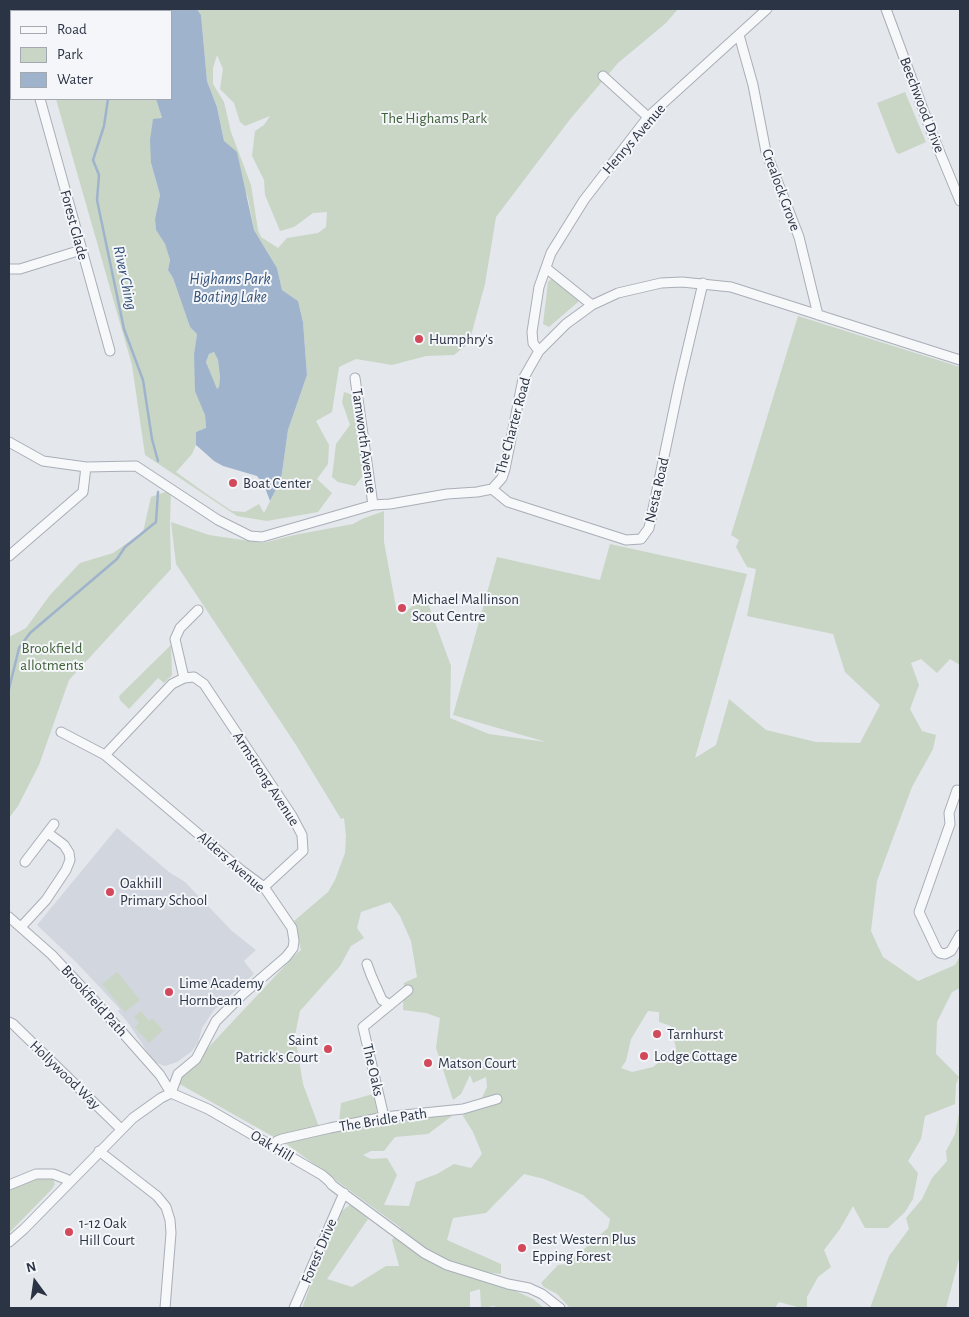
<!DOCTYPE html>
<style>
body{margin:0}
#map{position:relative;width:969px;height:1317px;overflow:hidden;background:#e4e7ec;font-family:"Alegreya Sans",sans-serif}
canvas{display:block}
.frame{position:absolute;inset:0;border:10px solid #2b3445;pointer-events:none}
.legend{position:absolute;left:10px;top:10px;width:162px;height:90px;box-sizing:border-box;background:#f4f6f9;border:1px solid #a4a8b1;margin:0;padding:6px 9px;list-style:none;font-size:15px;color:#2b3445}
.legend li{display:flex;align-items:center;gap:10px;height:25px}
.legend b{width:25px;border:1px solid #a4a8b1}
.north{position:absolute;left:10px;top:1257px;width:50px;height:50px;-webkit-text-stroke:4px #f4f6f9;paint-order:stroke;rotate:346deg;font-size:14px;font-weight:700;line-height:20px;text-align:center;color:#2b3445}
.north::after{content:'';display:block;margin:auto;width:18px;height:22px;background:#2b3445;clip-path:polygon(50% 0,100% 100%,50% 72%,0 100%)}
</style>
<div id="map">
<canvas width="969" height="1317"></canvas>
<div class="frame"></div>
<ul class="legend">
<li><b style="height:6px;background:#f7f8fa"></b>Road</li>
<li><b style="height:14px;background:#c9d6c5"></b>Park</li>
<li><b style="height:14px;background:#9fb4cc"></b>Water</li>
</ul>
<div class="north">N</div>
</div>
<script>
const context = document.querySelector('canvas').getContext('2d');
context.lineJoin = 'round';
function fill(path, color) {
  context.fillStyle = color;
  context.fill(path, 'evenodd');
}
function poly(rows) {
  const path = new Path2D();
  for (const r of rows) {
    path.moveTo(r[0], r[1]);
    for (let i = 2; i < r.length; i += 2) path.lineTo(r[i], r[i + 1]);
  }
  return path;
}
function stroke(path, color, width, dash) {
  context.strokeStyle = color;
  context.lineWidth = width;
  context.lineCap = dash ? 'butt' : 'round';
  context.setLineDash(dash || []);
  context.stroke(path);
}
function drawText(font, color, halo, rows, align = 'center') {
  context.font = font + ' "Alegreya Sans",sans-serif';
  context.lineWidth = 4;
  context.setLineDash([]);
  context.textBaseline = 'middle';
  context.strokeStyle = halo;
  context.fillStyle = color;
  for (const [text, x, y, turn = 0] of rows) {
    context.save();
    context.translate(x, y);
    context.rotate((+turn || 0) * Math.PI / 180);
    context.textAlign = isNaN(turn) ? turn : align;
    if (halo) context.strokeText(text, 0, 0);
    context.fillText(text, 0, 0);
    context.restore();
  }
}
const built = poly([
 [117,828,169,872,185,882,232,931,256,950,244,961,254,974,214,1010,202,1028,198,1043,191,1052,177,1062,165,1066,154,1062,129,1024,118,1011,120,1009,76,962,37,925]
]);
const green = poly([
 [30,9,136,9,138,11,30,11],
 [197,9,678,9,666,23,618,63,571,118,496,217,485,284,469,343,454,355,426,356,392,365,356,359,339,367,332,412,316,421,329,445,328,464,317,479,332,493,318,512,267,521,237,516,145,455,132,365,56,99,156,99,162,118,151,163,160,195,155,219,156,230,165,244,170,260,168,270,173,278,190,327,197,334,194,354,205,415,206,429,196,432,196,445,192,454,176,472,208,495,232,511,245,512,259,504,264,513,281,480,288,430,307,375,303,322,298,301,282,290,277,268,254,230,248,198,224,141,217,107,207,81,201,15],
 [217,55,223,69,220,89,234,103,240,122,245,126,270,116,264,125,255,131,252,156,264,180,265,195,280,231,294,227,313,213,327,212,326,227,318,233,287,238,278,248,261,237,258,230,251,185,231,132,224,102,213,84,213,68],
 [905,92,926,142,899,154,896,152,877,103],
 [551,279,578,299,578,302,549,327,543,324,548,282],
 [798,316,960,367,960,665,950,659,937,673,921,659,911,663,919,685,910,709,922,731,936,735,933,749,912,787,877,881,871,931,883,957,918,981,955,965,960,956,960,988,952,992,937,1022,936,1054,959,1077,956,1084,955,1104,925,1116,921,1139,908,1161,918,1173,913,1199,905,1212,888,1228,865,1228,853,1206,840,1229,824,1250,831,1267,818,1277,807,1297,807,1308,801,1308,779,1302,775,1308,570,1308,557,1294,544,1287,541,1283,558,1265,567,1264,608,1228,610,1219,583,1195,544,1179,524,1174,486,1213,453,1218,447,1240,501,1264,501,1274,484,1272,482,1280,507,1287,533,1299,544,1308,497,1308,494,1306,481,1308,480,1289,470,1292,470,1308,302,1308,338,1214,351,1204,368,1219,327,1279,352,1287,386,1266,399,1266,392,1240,401,1228,288,1145,176,1082,295,955,301,950,294,921,328,892,335,880,345,853,346,836,344,818,341,819,296,745,176,564,171,522,209,535,263,543,294,535,353,524,362,519,384,511,384,542,396,607,402,615,425,595,451,666,450,718,489,734,546,742,453,715,497,557,600,580,610,544,747,574,695,758,716,745,729,699,766,730,816,742,860,743,880,705,845,672,833,634,747,616,756,569,747,567,736,547,739,540,731,535],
 [390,902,400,916,411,941,417,977,404,983,403,1010,426,1013,440,1018,436,1048,453,1100,461,1094,470,1075,473,1083,486,1077,487,1087,481,1100,464,1111,463,1116,473,1132,482,1154,471,1168,454,1164,437,1174,416,1182,409,1206,384,1205,397,1175,387,1158,371,1159,363,1155,371,1151,384,1151,395,1137,428,1134,452,1116,437,1110,378,1116,373,1094,341,1103,338,1131,319,1127,303,1084,295,1035,300,1011,340,966,351,946,364,938,357,928,361,912],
 [648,1011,659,1012,659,1022,671,1026,676,1049,653,1067,632,1072,621,1068,626,1061,631,1039],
 [214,352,218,360,220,377,219,387,217,390,206,362,209,354],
 [344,392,353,395,365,473,355,486,338,482,332,477,336,444,350,425,342,402],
 [171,490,170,522,171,569,69,680,39,765,18,806,9,818,9,637,26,628,50,595,80,563,113,553,143,532,151,497],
 [171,645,172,675,164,683,158,678,129,709,120,700,119,696],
 [117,972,140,1000,125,1012,102,984],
 [141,1011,149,1021,152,1018,163,1030,149,1043,135,1027,139,1023,134,1017],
 [960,1108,960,1255,946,1308,870,1308,889,1256,909,1229,906,1218,922,1199,932,1178,947,1161,946,1151,955,1134],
 [47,1177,53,1179,55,1184,52,1189,9,1233,9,1188,33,1178]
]);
const water = poly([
 [136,9,197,9,201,15,207,81,217,107,224,141,237,152,254,230,277,268,282,290,298,301,303,322,307,375,288,430,281,480,270,501,264,485,257,476,223,466,214,461,196,445,196,432,206,428,205,415,195,391,194,354,197,334,190,327,173,278,168,270,170,260,165,244,156,230,155,219,160,195,151,163,150,140,153,119,162,118,156,99,171,99,171,11,138,11],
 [214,352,218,360,220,377,219,387,217,389,206,362,209,354]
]);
const stream = poly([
 [111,9,112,11],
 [108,99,104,126,93,160,99,175,97,200,124,329,143,380,152,439,158,461],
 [9,689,19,648,30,633,117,559,125,547,156,522,158,492]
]);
const minor = poly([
 [13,9,15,11],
 [886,9,931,131,960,201],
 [739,35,753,85,766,152,799,237,818,315],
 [603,76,648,117],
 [40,99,110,351],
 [546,268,592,305],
 [9,269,20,269,81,250],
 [539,351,533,343,532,332,539,287,551,253,584,200,648,117,767,9],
 [355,378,373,505],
 [9,442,43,461,86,467,136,466,218,520,250,536,262,537,373,505,390,504,447,494,477,492,492,489,502,478,505,469,523,379,539,351,566,324,592,305,618,293,661,283,682,282,731,287,960,360],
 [492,489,508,502,626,540,641,539,649,528,679,385,703,283],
 [9,556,83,492,86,467],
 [184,678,175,639,180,628,198,610],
 [61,732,105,755,241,870,264,887,292,928,294,941,293,948,286,957,243,994,216,1021,196,1059,178,1074,171,1093],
 [105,755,172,684,184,678,194,677,204,684,292,816,302,835,303,851,264,887],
 [957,790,949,813,950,824,919,912,937,950,940,953,945,954,951,951,960,935],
 [25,862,54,824],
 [9,917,52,955,92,998,160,1075,171,1093],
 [21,927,46,900,66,870,70,860,69,853,64,845,48,833],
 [367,964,371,975,382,1000,390,1005],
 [9,1022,13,1024,121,1129],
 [384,1117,363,1027,408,990],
 [273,1147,277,1141,282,1139,330,1128,384,1117,463,1109,497,1099],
 [99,1151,157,1196,166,1207,170,1220,171,1233,165,1308],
 [9,1185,36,1174,53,1174,66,1179,69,1183],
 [9,1242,24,1229,133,1118,161,1098,171,1093,208,1109,322,1175,329,1181,332,1185,424,1253,447,1265,508,1284,529,1288,542,1294,560,1308],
 [294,1308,344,1193]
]);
const markers = [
 [419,339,5,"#d1495b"],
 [233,483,5,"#d1495b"],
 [402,608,5,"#d1495b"],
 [110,892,5,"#d1495b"],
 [169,992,5,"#d1495b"],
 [657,1034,5,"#d1495b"],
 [328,1049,5,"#d1495b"],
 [644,1056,5,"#d1495b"],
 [428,1063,5,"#d1495b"],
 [69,1232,5,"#d1495b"],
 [522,1248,5,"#d1495b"]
];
const streetNames = [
 ["Beechwood Drive",922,105,69],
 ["Henrys Avenue",634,139,-49],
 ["Crealock Grove",781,190,70],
 ["Forest Glade",74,225,75],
 ["The Charter Road",513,426,-75],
 ["Tamworth Avenue",364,441,82],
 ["Nesta Road",657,490,-77],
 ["Armstrong Avenue",266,779,57],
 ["Alders Avenue",231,862,41],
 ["Brookfield Path",94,1001,48],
 ["The Oaks",373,1070,77],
 ["Hollywood Way",65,1075,44],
 ["The Bridle Path",383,1120,-9],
 ["Oak Hill",272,1146,31],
 ["Forest Drive",319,1251,-67]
];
const parkNames = [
 ["The Highams Park",434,118],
 ["Brookfield",52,648],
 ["allotments",52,665]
];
const poiNames = [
 ["Humphry's",429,339],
 ["Boat Center",243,483],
 ["Michael Mallinson",412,599],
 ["Scout Centre",412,616],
 ["Oakhill",120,883],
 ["Primary School",120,900],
 ["Lime Academy",179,983],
 ["Hornbeam",179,1000],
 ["Tarnhurst",667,1034],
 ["Saint",318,1040,"right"],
 ["Patrick's Court",318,1057,"right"],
 ["Lodge Cottage",654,1056],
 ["Matson Court",438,1063],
 ["1-12 Oak",79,1223],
 ["Hill Court",79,1240],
 ["Best Western Plus",532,1239],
 ["Epping Forest",532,1256]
];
const waterNames = [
 ["River Ching",125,278,78],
 ["Highams Park",230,279],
 ["Boating Lake",230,297]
];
fill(built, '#d2d6de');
fill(green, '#c9d6c5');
fill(water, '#9fb4cc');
stroke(stream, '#9fb4cc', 2.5);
stroke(minor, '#a9aeb7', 11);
stroke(minor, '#f7f8fa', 9);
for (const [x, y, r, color] of markers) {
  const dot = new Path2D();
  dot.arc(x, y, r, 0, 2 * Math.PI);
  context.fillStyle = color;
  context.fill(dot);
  stroke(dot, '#f4f6f9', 2);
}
drawText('15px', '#2b3445', '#f4f6f9', streetNames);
drawText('15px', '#3f6138', '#f4f6f9', parkNames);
drawText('15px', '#2b3445', '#f4f6f9', poiNames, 'left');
drawText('italic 16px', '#34527a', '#f4f6f9', waterNames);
</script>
